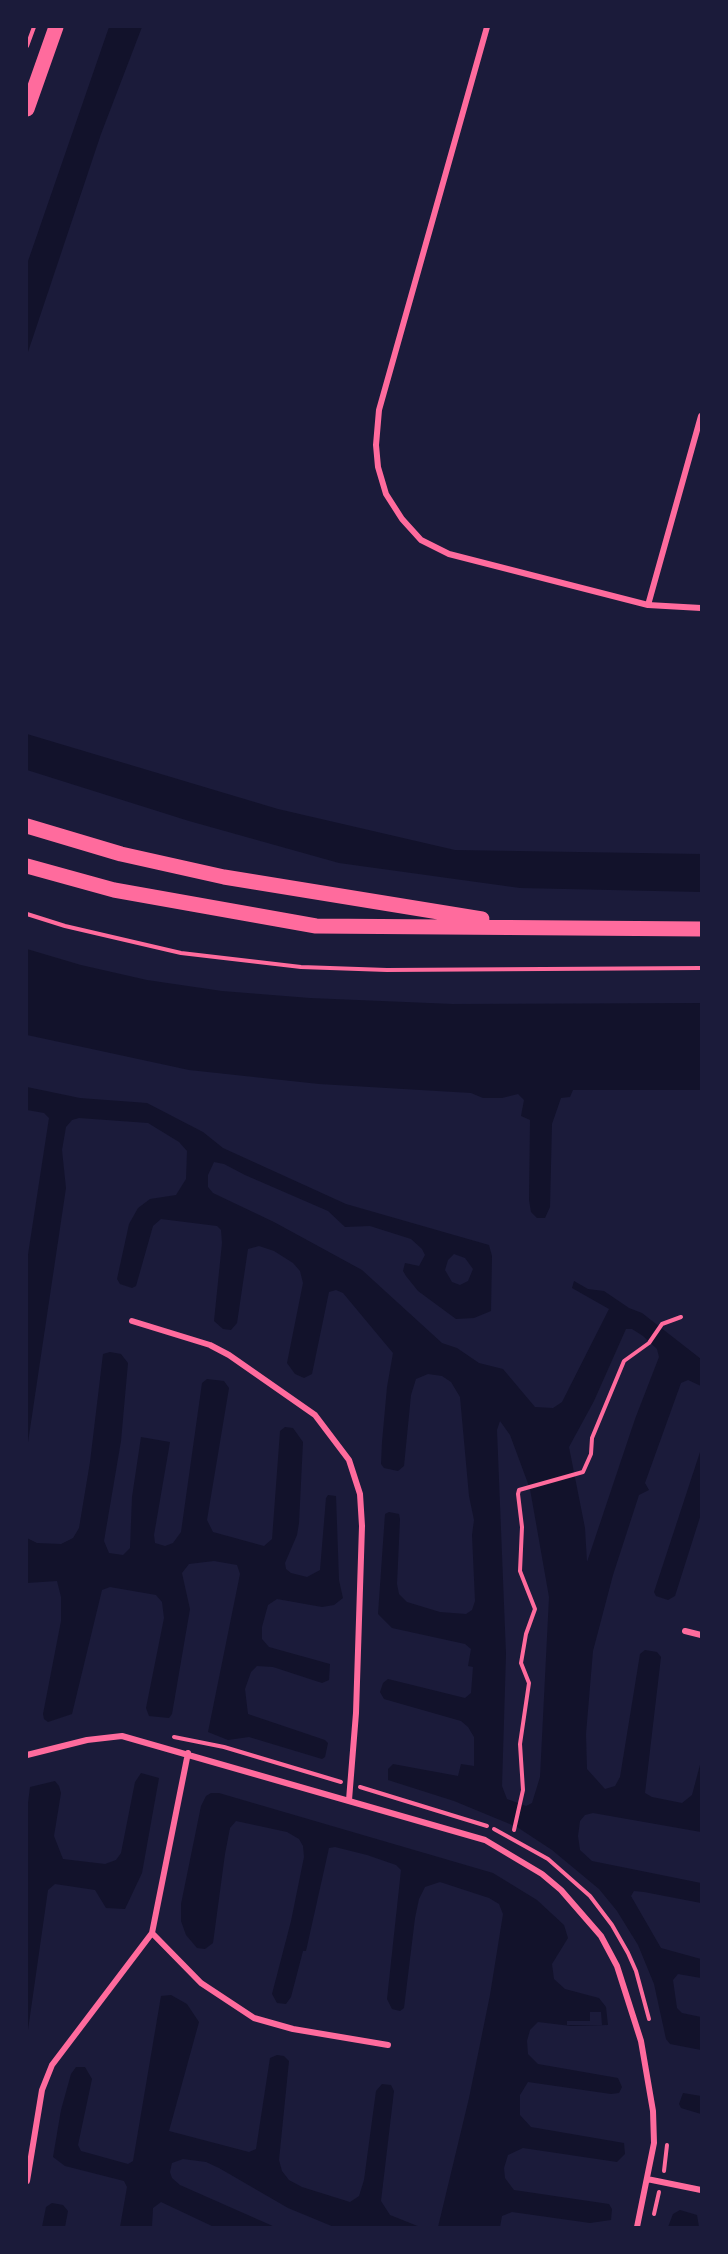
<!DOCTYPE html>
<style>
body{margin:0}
#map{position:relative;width:728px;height:2254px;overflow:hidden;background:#1b1b3a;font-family:Rubik,sans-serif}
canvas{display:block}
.frame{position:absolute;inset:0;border:28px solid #1b1b3a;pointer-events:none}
</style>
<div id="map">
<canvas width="728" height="2254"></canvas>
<div class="frame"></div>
</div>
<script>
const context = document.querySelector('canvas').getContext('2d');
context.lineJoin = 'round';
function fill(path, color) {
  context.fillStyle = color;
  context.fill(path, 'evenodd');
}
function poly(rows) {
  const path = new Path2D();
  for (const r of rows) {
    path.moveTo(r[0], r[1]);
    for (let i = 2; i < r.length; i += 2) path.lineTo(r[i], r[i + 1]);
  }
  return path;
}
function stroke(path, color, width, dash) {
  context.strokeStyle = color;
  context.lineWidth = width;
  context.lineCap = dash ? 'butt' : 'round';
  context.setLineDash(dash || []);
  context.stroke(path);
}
const water = poly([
 [109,27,142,27,101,134,27,355,27,264],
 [27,734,278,809,455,850,701,854,701,892,520,888,339,863,189,821,27,770],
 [27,949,81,965,147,980,222,991,310,998,453,1004,701,1003,701,1090,573,1090,570,1097,561,1098,552,1124,550,1207,545,1218,537,1218,531,1212,529,1200,530,1120,521,1116,524,1100,518,1094,502,1098,483,1098,471,1093,319,1084,189,1070,27,1035],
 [27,1087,80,1098,147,1103,203,1132,223,1148,346,1204,489,1245,492,1256,491,1311,474,1318,456,1319,418,1291,406,1276,403,1271,405,1263,419,1266,425,1255,422,1249,411,1239,370,1226,345,1227,328,1211,245,1175,224,1164,214,1162,208,1175,208,1187,213,1193,274,1222,362,1270,442,1343,457,1348,479,1363,503,1369,535,1407,553,1408,562,1402,609,1309,572,1288,574,1281,588,1289,604,1291,629,1308,642,1313,701,1359,701,1386,688,1380,681,1383,645,1483,649,1490,639,1495,613,1575,593,1651,586,1734,587,1769,605,1789,615,1786,620,1777,640,1654,645,1650,657,1652,661,1657,645,1793,652,1797,682,1803,692,1795,701,1761,701,1832,593,1813,585,1815,580,1821,578,1836,580,1850,592,1861,701,1883,701,1903,644,1892,634,1891,631,1896,661,1948,701,1959,701,1978,678,1974,673,1980,677,2008,682,2013,701,2017,701,2050,670,2044,666,2039,654,1984,638,1945,617,1911,599,1889,552,1850,517,1827,454,1801,388,1780,388,1769,393,1764,458,1776,461,1764,474,1766,474,1737,468,1727,461,1721,384,1699,380,1692,383,1683,388,1679,465,1698,471,1693,473,1667,468,1666,471,1649,465,1644,392,1628,378,1614,385,1514,389,1512,399,1514,400,1519,397,1584,399,1594,407,1602,440,1612,466,1614,472,1610,475,1601,472,1535,474,1520,469,1496,460,1397,451,1382,442,1376,428,1374,416,1379,411,1395,404,1466,398,1471,384,1468,381,1464,382,1442,387,1387,393,1353,343,1293,336,1290,329,1292,312,1374,304,1378,295,1374,287,1363,303,1283,300,1271,293,1263,274,1251,259,1246,248,1249,237,1323,231,1330,223,1329,214,1321,222,1243,221,1230,217,1226,161,1219,153,1226,136,1286,132,1288,120,1284,117,1279,129,1224,138,1208,150,1199,176,1195,186,1179,187,1151,179,1142,148,1123,79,1118,72,1120,66,1127,62,1150,66,1188,27,1449,27,1261,49,1118,44,1113,27,1110],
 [454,1254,465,1258,473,1269,468,1281,460,1285,452,1282,445,1270,448,1260],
 [626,1329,632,1329,643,1336,657,1349,659,1357,635,1419,587,1562,585,1528,569,1447,594,1401],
 [500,1421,510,1435,530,1489,549,1597,540,1777,532,1803,526,1806,507,1799,502,1786,506,1654,497,1430],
 [110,1352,121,1354,128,1363,121,1441,104,1541,109,1553,123,1555,130,1548,132,1497,141,1437,170,1442,154,1535,155,1543,165,1546,173,1543,181,1532,202,1383,207,1379,224,1381,229,1388,207,1520,213,1532,264,1546,272,1539,280,1431,285,1427,293,1428,303,1442,299,1523,297,1535,285,1563,286,1569,291,1573,307,1577,320,1570,326,1498,328,1495,336,1496,339,1580,343,1598,334,1605,322,1607,277,1599,268,1605,262,1627,262,1639,269,1647,330,1664,329,1680,322,1683,273,1667,257,1666,251,1672,245,1689,248,1714,325,1740,328,1743,325,1757,322,1759,249,1737,228,1740,208,1732,240,1574,237,1565,214,1561,189,1564,182,1573,190,1609,172,1714,169,1718,149,1716,146,1708,164,1618,162,1602,156,1595,110,1587,102,1590,72,1714,48,1722,44,1719,43,1714,61,1621,61,1597,57,1581,27,1583,27,1538,37,1543,61,1544,73,1538,79,1528,90,1462,103,1354],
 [701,1449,701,1514,675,1596,668,1600,656,1596,654,1592],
 [141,1773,159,1778,142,1873,125,1909,106,1908,95,1890,55,1884,48,1890,27,2037,27,1811,30,1787,55,1781,59,1786,61,1793,54,1836,63,1859,105,1864,116,1860,121,1853,135,1782],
 [211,1793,219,1793,493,1873,537,1900,564,1925,568,1938,552,1964,554,1979,565,1989,599,1998,606,2007,608,2025,571,2026,538,2022,530,2030,527,2041,528,2054,538,2064,618,2078,622,2087,619,2093,611,2094,528,2082,520,2095,520,2115,531,2127,624,2143,625,2154,617,2162,523,2148,508,2155,504,2168,505,2178,514,2190,609,2204,612,2209,611,2220,590,2223,512,2212,502,2216,500,2227,438,2227,469,2098,490,1995,503,1914,499,1904,489,1898,440,1882,425,1887,419,1899,415,1918,404,2008,400,2011,392,2009,387,1999,401,1870,396,1865,367,1855,335,1847,329,1848,306,1951,303,1951,291,1997,286,2004,277,2003,272,1994,291,1921,304,1857,303,1846,299,1839,287,1832,236,1821,230,1828,225,1854,213,1943,205,1949,197,1948,186,1935,181,1921,181,1904,201,1806,206,1796],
 [171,1995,187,2004,199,2022,169,2131,249,2152,256,2149,270,2058,277,2055,284,2056,289,2061,279,2160,282,2171,289,2180,302,2187,350,2202,359,2196,364,2180,376,2091,382,2084,391,2085,394,2091,381,2201,390,2215,420,2227,334,2227,288,2208,219,2168,206,2162,183,2159,172,2163,170,2172,172,2178,180,2185,275,2227,214,2227,161,2202,153,2208,152,2227,120,2227,127,2187,124,2181,65,2166,53,2157,61,2110,71,2074,76,2067,85,2067,92,2079,78,2145,81,2151,128,2164,133,2161,161,1996],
 [683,2093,701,2096,701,2114,681,2108,679,2104],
 [52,2203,63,2205,68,2211,65,2227,42,2227,46,2207],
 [680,2210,697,2215,699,2227,668,2227,673,2214]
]);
const pier = poly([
 [590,2012,601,2012,602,2025,567,2025,567,2021,590,2021]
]);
const path = poly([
 [27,46,34,27],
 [27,914,65,926,181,953,301,967,387,970,701,968],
 [174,1737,224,1747,341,1782],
 [360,1787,487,1826],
 [494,1829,548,1859,590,1896,612,1925,628,1953,636,1971,649,2019],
 [514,1830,523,1790,520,1744,529,1683,521,1663,526,1634,535,1609,520,1571,522,1527,518,1494,519,1490,583,1472,591,1454,592,1438,624,1361,649,1343,662,1324,681,1317],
 [664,2171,667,2145],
 [654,2214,659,2192]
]);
const minor = poly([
 [487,27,379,410,376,445,378,467,386,494,402,519,421,540,449,554,648,605,701,608],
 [648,605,701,416],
 [132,1321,210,1345,229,1355,315,1415,349,1460,360,1494,362,1526,356,1713,349,1800],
 [685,1631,701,1635],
 [27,1755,87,1740,122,1736,485,1840,542,1874,561,1890,601,1936,617,1966,641,2041,653,2111,654,2143,637,2227],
 [152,1933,201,1983,254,2018,293,2029,388,2045],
 [647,2179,701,2190],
 [27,2181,42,2090,52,2065,152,1933,188,1753]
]);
const primary = poly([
 [27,109,56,27],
 [27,826,121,854,224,877,482,919],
 [27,866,114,890,316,926,701,929]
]);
fill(water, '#12122b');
fill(pier, '#1b1b3a');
stroke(path, '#ff6b9d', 4);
stroke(minor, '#ff6b9d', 6);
stroke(primary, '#ff6b9d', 15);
</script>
